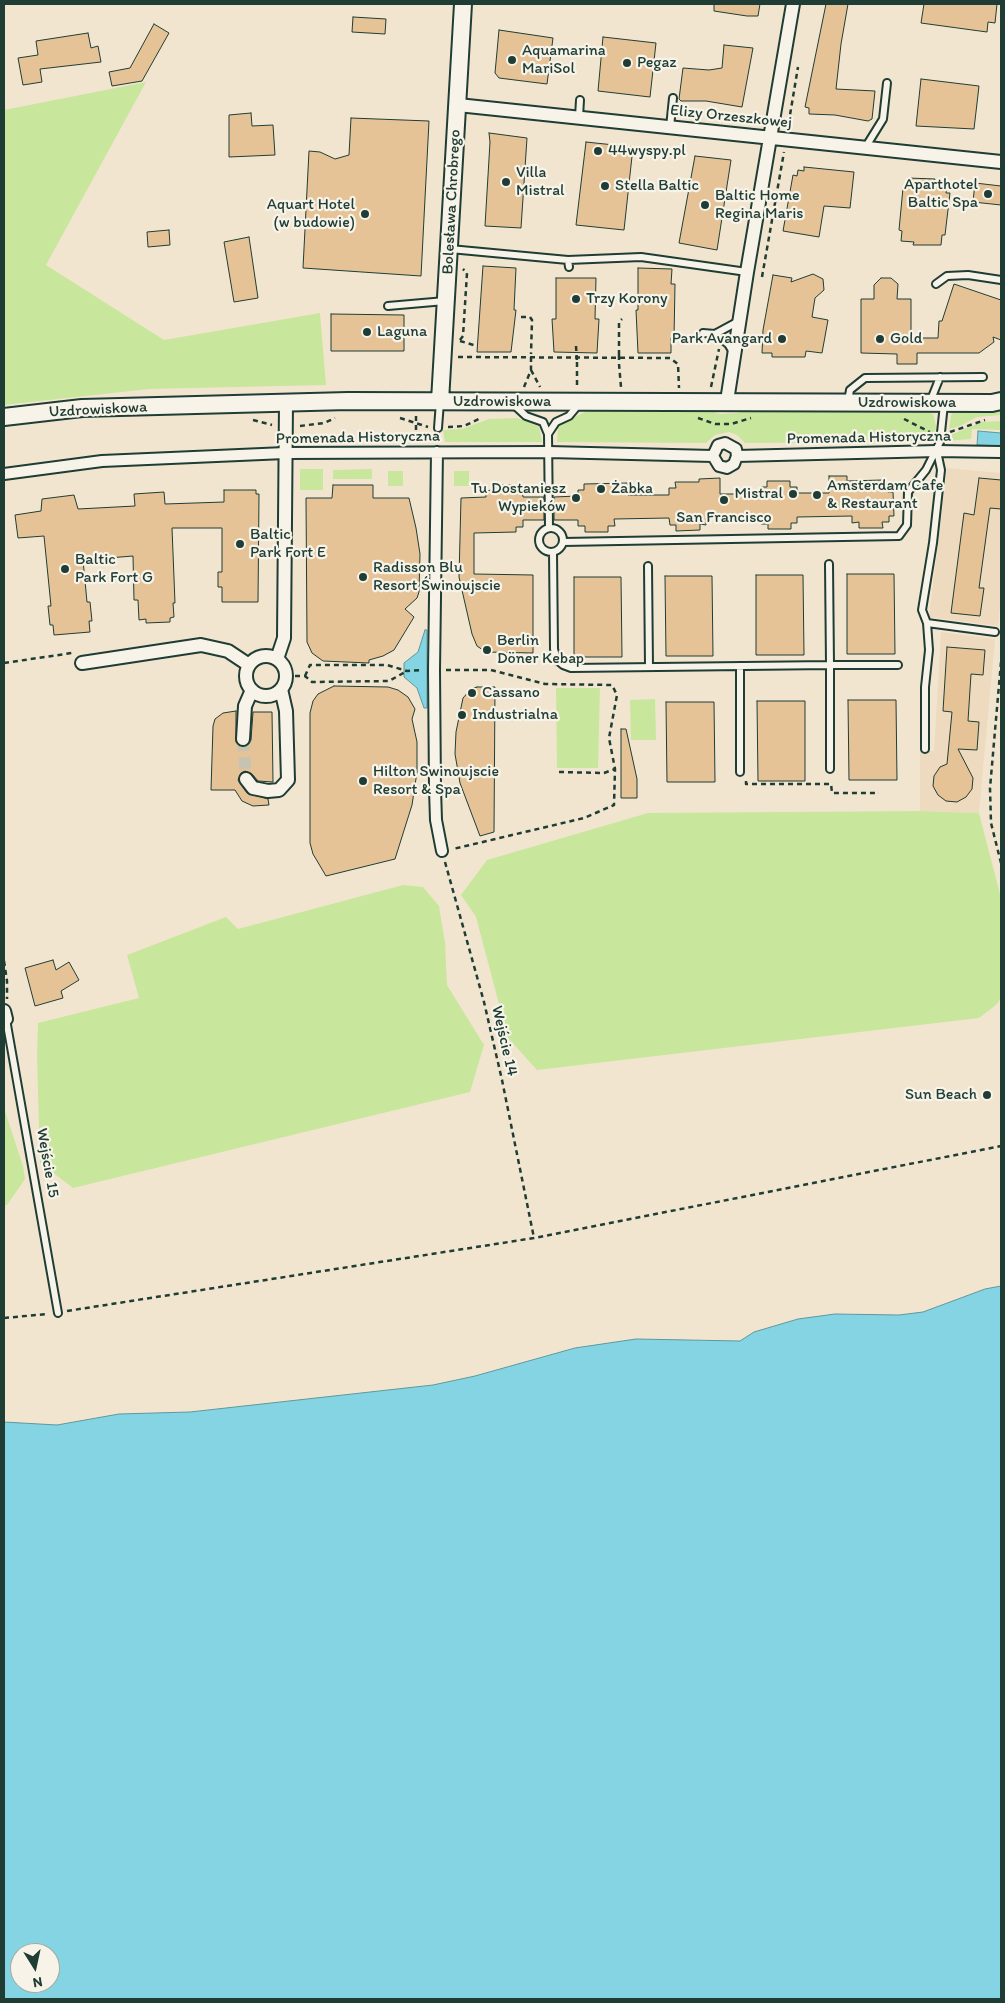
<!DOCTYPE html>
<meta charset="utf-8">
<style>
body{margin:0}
#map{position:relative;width:1005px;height:2003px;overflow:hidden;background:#f2e5d0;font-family:Itim,sans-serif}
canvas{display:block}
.frame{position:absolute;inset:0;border:5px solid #1f3d34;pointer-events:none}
.north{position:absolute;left:10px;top:1943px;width:50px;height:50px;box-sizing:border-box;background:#f7f3e8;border:1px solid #a1aaa0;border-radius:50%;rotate:170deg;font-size:14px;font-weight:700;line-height:20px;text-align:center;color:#1f3d34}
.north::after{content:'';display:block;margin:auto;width:18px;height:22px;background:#1f3d34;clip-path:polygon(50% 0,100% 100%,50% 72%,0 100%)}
</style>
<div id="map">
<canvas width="1005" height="2003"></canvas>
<div class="frame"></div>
<div class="north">N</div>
</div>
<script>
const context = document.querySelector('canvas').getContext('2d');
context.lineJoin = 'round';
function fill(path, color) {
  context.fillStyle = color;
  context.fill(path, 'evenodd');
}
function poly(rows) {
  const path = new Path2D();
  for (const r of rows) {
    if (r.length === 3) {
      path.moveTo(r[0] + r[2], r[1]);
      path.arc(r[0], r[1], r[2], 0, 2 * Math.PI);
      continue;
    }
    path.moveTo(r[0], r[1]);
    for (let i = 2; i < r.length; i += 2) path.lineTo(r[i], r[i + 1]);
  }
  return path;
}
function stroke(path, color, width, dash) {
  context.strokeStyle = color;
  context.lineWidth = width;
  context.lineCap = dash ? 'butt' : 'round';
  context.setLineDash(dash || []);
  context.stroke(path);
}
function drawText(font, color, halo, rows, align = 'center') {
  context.font = font + ' Itim,sans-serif';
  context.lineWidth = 4.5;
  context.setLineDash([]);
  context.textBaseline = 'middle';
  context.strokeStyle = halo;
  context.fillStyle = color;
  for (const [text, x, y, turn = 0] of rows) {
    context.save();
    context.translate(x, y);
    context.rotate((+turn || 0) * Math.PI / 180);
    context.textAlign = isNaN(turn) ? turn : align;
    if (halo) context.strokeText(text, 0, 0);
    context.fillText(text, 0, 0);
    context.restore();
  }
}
const built = poly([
 [947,468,1001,473,1001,596,998,626,929,617],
 [941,632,995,639,979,813,920,811,920,751,934,751]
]);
const green = poly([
 [146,82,46,265,164,340,320,313,326,385,149,389,4,405,4,110],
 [589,410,708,410,720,414,738,413,744,410,928,412,933,414,936,426,934,442,745,443,737,435,729,432,715,435,706,443,557,442,558,427,562,423],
 [952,411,1001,411,1001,415,977,417,960,426,949,429],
 [517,418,539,426,542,442,445,442,443,430,462,429,489,419],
 [1001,421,1001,430,972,429,971,439,947,441,948,436,982,422],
 [300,469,323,469,323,490,300,490],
 [372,469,372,479,333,479,333,470],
 [388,471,403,471,403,486,388,486],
 [454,471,469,471,469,486,454,486],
 [556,688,600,688,598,768,557,768],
 [655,699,656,740,631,740,630,700],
 [920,811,979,813,1001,898,1001,998,996,1005,979,1018,537,1070,508,1038,476,917,461,895,487,860,648,813],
 [403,885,423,887,439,906,445,943,447,985,484,1045,470,1092,73,1188,40,1163,37,1056,38,1023,139,998,127,955,226,917,238,929],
 [4,1108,23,1166,25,1179,7,1205,4,1206]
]);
const water = poly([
 [978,431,1001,433,1001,446,977,445,978,431],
 [425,630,427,630,427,708,424,708,417,688,404,677,404,663,418,652,425,630],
 [1001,1286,1001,1999,4,1999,4,1422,57,1425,119,1414,190,1412,433,1385,475,1376,575,1348,636,1339,740,1341,754,1332,798,1319,835,1314,899,1315,923,1312,985,1289,1001,1286],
 [20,1953,50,1953,50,1983,20,1983,20,1953]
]);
const building = poly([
 [714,4,760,4,758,16,747,16,714,11,714,4],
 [826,4,848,4,841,44,836,89,875,91,872,119,868,121,835,115,809,114,809,108,805,107,826,4],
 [924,4,997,4,995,23,988,22,987,32,921,23,924,4],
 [353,17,386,19,385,34,352,32,353,17],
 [154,24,169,33,142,81,112,86,109,72,130,68,154,24],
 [499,30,553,38,547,84,499,78,495,73,499,30],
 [88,33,91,48,98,46,101,62,40,69,42,82,23,85,18,58,38,55,36,41,88,33],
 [603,37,656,43,650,97,598,91,603,37],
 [724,45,753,48,742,107,706,101,681,101,679,99,683,68,709,70,722,68,724,45],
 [921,79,979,86,974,129,916,126,921,79],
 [251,113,252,126,273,125,275,155,229,157,229,115,251,113],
 [351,118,429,121,421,276,303,268,309,151,320,152,335,159,349,155,351,118],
 [489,133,527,138,521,228,485,226,490,142,489,133],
 [586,142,633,147,624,230,576,225,586,142],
 [695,156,731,160,717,250,679,243,695,156],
 [804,167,854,172,850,208,824,206,819,237,783,231,793,175,797,176,798,170,804,171,804,167],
 [908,178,935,179,935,181,947,183,946,193,950,193,945,235,942,235,941,245,913,245,914,242,901,241,902,231,899,230,903,188,907,188,908,178],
 [975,183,1001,186,1001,205,973,202,975,183],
 [169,230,170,245,148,247,147,232,169,230],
 [249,237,258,298,234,302,224,242,249,237],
 [483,266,516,268,514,310,516,310,511,352,477,352,483,266],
 [638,268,672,269,671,284,675,284,674,338,671,338,671,353,638,353,636,310,638,310,638,268],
 [773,275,792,278,791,282,813,274,823,279,824,290,815,298,812,317,828,320,822,353,806,351,805,357,772,357,772,353,762,353,763,330,773,275],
 [556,278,596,278,595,319,599,319,597,353,554,352,552,319,556,319,556,278],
 [881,278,891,278,898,284,897,299,911,299,911,338,938,338,939,321,942,321,954,284,1001,300,1001,340,993,337,994,342,979,353,917,353,917,364,897,364,897,354,861,353,861,299,874,299,874,285,881,278],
 [331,314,404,315,404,351,331,351,331,314],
 [829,476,847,476,847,481,882,480,882,486,888,486,888,492,893,492,894,516,889,516,889,522,882,522,883,528,859,528,859,522,852,523,852,516,797,517,797,523,791,523,791,529,768,529,768,524,761,524,761,517,706,518,706,525,700,524,700,530,676,531,676,525,670,525,669,518,614,519,615,526,608,526,608,532,585,532,585,526,578,526,578,520,554,520,554,497,578,496,578,490,584,490,584,484,628,483,628,495,669,495,669,488,676,488,675,482,699,482,699,479,720,478,720,494,761,494,761,487,767,487,767,481,790,481,790,487,797,487,797,493,829,493,829,476],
 [979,478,1001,480,1001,509,990,508,979,588,984,588,980,616,951,613,964,513,974,515,979,478],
 [333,485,373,485,373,498,409,498,416,528,420,554,419,592,417,598,405,609,414,617,394,650,383,656,369,660,369,663,323,661,312,653,307,642,306,498,332,498,333,485],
 [492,485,516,485,516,490,522,490,523,497,544,497,544,520,523,520,523,527,516,527,516,532,474,533,474,574,533,575,533,653,486,652,477,646,472,634,459,577,461,498,486,497,486,491,492,490,492,485],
 [224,490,256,490,256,494,259,494,258,602,222,602,222,587,218,587,218,572,222,572,222,528,172,528,175,603,173,603,174,617,170,618,170,622,146,623,146,619,139,620,138,600,134,600,133,556,83,560,87,602,90,602,92,621,89,621,90,632,54,635,53,625,50,625,48,606,51,606,44,536,18,538,15,515,41,511,42,499,74,495,78,509,135,506,134,494,164,492,165,504,224,502,224,490],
 [847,574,894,574,895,654,847,654,847,574],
 [756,575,803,575,804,655,756,655,756,575],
 [665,576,712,576,713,656,666,656,665,576],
 [574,577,621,577,622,657,574,657,574,577],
 [947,647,985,650,983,675,971,674,968,721,979,722,977,750,958,749,973,778,972,789,966,797,957,802,946,801,938,795,933,786,934,776,940,767,947,764,952,712,943,711,947,647],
 [334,686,388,687,398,690,408,697,415,709,412,719,417,742,417,772,412,805,395,859,326,876,313,854,310,843,310,713,313,701,318,694,334,686],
 [477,687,495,687,494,832,480,836,460,783,455,754,456,732,463,698,471,689,477,687],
 [848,700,896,700,897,780,849,780,848,700],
 [757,701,805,701,805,781,758,781,757,701],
 [666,702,714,702,715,782,667,782,666,702],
 [236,711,236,742,243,747,247,746,251,740,253,712,272,712,273,782,258,781,252,774,245,771,241,773,238,780,247,793,268,799,269,805,253,806,242,801,235,790,211,790,213,726,215,719,223,713,236,711],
 [621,729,626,729,637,779,637,798,621,798,621,729],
 [53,960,56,970,69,962,79,980,61,991,63,998,35,1006,25,968,53,960]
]);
const minorTunnel = poly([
 [243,739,246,779]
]);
const path = poly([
 [787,120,789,121,798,67],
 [762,277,784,152],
 [521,317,530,317,532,320,531,354],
 [460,340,463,336,467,273,463,269],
 [460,341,477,346],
 [619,355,619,322,622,319],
 [458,357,670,358,678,364,679,388],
 [577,362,577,386],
 [619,364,621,387],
 [531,370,540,387],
 [524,387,531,370,531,362],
 [711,387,719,349],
 [416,416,416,441],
 [400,418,428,427],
 [698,418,715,424,731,424,751,418],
 [904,419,930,432],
 [253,420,272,425],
 [300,426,324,423,335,418],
 [448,427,464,426,481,418],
 [950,432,985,420],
 [1001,662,990,788,991,823,1001,863],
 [4,663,72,653],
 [446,670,491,670,545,684,612,685,617,695,609,738,615,769,614,805,584,818,453,849],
 [286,676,305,676,312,682,389,681,407,671],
 [305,676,310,665,387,665,407,671,423,670],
 [559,772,604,773,615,769],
 [746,781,746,784,831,784,832,793,879,793],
 [445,862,484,1002,502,1080,534,1238],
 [4,961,7,981,7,999],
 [67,1311,534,1238,1001,1146],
 [4,1318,47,1314]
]);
const service = poly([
 [579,117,580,100],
 [670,127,673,98],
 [865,148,883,119,887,83],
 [450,249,568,260,641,257,747,272],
 [568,260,569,267],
 [936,284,947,276,968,275,1001,280],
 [388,306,445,301],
 [703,333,715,334],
 [733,352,728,344,715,334,739,321],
 [848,401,850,390,865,378,983,377],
 [930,402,940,377],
 [512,403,526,416,543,422,548,434,549,528],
 [438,428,440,402],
 [548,434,556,422,569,416,579,404],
 [551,540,12],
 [563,542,899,536,907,525,908,492,926,470,940,442,944,404],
 [553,552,554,649,557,660,563,665,571,668,830,665,830,769],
 [829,564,830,665,898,665],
 [648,566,649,667],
 [927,623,995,632],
 [740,666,740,772],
 [925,749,925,687,929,650,927,623,922,610,933,543,941,470,937,451],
 [6,1019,58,1313]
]);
const pedestrian = poly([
 [437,452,434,670,435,789,436,820,442,851],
 [713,456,718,445,725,443,736,449,737,456],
 [4,474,102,461,285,453,549,452,713,456,719,466,727,468,734,464,737,456,937,451,1001,452]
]);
const minor = poly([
 [458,105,1001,162],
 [727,401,747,272,793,4],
 [266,676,20],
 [277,659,284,638,286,403],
 [82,663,201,645,228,651,249,665],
 [243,739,245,706,252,690],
 [246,779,253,788,268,791,279,790,288,780,286,711,281,689],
 [4,1011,6,1019]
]);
const tertiary = poly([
 [440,401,463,4],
 [4,417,82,408,348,401,992,403,1001,401]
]);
const pathBridge = poly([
 [576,346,577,362],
 [619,355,619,364],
 [531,362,531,354]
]);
const markers = [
 [512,60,5,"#1f3d34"],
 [627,63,5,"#1f3d34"],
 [598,151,5,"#1f3d34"],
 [506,182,5,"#1f3d34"],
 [605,186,5,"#1f3d34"],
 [988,194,5,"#1f3d34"],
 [705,205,5,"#1f3d34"],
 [365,214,5,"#1f3d34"],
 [576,299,5,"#1f3d34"],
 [367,332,5,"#1f3d34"],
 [782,339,5,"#1f3d34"],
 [880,339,5,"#1f3d34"],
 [601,489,5,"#1f3d34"],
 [793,494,5,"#1f3d34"],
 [817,495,5,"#1f3d34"],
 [576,498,5,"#1f3d34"],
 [724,500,5,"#1f3d34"],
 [240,544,5,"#1f3d34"],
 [65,569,5,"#1f3d34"],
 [363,577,5,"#1f3d34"],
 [487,650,5,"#1f3d34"],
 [472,693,5,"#1f3d34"],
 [462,715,5,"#1f3d34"],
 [363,781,5,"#1f3d34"],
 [987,1095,5,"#1f3d34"]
];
const poiNames = [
 ["Aquamarina",522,51],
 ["MariSol",522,69],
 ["Pegaz",637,63],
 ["44wyspy.pl",608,151],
 ["Villa",516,173],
 ["Mistral",516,191],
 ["Aparthotel",978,185,"right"],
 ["Baltic Spa",978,203,"right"],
 ["Stella Baltic",615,186],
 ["Baltic Home",715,196],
 ["Regina Maris",715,214],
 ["Aquart Hotel",355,205,"right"],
 ["(w budowie)",355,223,"right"],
 ["Trzy Korony",586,299],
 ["Laguna",377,332],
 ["Park Avangard",772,339,"right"],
 ["Gold",890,339],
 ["Amsterdam Cafe",827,486],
 ["& Restaurant",827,504],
 ["Tu Dostaniesz",566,489,"right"],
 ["Wypieków",566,507,"right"],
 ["Żabka",611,489],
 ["Mistral",783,494,"right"],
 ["San Francisco",724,518,"center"],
 ["Baltic",250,535],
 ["Park Fort E",250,553],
 ["Baltic",75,560],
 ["Park Fort G",75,578],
 ["Radisson Blu",373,568],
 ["Resort Świnoujscie",373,586],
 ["Berlin",497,641],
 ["Döner Kebap",497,659],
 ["Cassano",482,693],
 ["Industrialna",472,715],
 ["Hilton Swinoujscie",373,772],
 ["Resort & Spa",373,790],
 ["Sun Beach",977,1095,"right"]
];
const streetNames = [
 ["Elizy Orzeszkowej",731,117,6],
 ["Bolesława Chrobrego",452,202,-87],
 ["Uzdrowiskowa",502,402],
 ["Uzdrowiskowa",907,403],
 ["Uzdrowiskowa",98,410,-3],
 ["Promenada Historyczna",358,438,-1],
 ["Promenada Historyczna",869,438,-1],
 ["Wejście 14",504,1041,77],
 ["Wejście 15",47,1163,80]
];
fill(built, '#eedbbf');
fill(green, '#c9e69d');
fill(water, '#85d4e3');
stroke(water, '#5c989d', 1);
fill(building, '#e5c397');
stroke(building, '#1f3d34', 1);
stroke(minorTunnel, '#c8c3b1', 12, [12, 6]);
stroke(service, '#1f3d34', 10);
stroke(pedestrian, '#1f3d34', 14);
stroke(minor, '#1f3d34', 16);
stroke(tertiary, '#1f3d34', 20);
stroke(path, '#1f3d34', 2.5, [5, 4]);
stroke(service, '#f7f3e8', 6);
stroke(pedestrian, '#f7f3e8', 10);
stroke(minor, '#f7f3e8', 12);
stroke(tertiary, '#f7f3e8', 16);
stroke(pathBridge, '#1f3d34', 2.5, [5, 4]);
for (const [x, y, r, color] of markers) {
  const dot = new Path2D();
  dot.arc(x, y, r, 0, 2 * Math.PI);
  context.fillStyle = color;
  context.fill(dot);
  stroke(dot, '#f7f3e8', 2);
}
drawText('16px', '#1f3d34', '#f7f3e8', poiNames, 'left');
drawText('16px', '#1f3d34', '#f7f3e8', streetNames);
</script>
